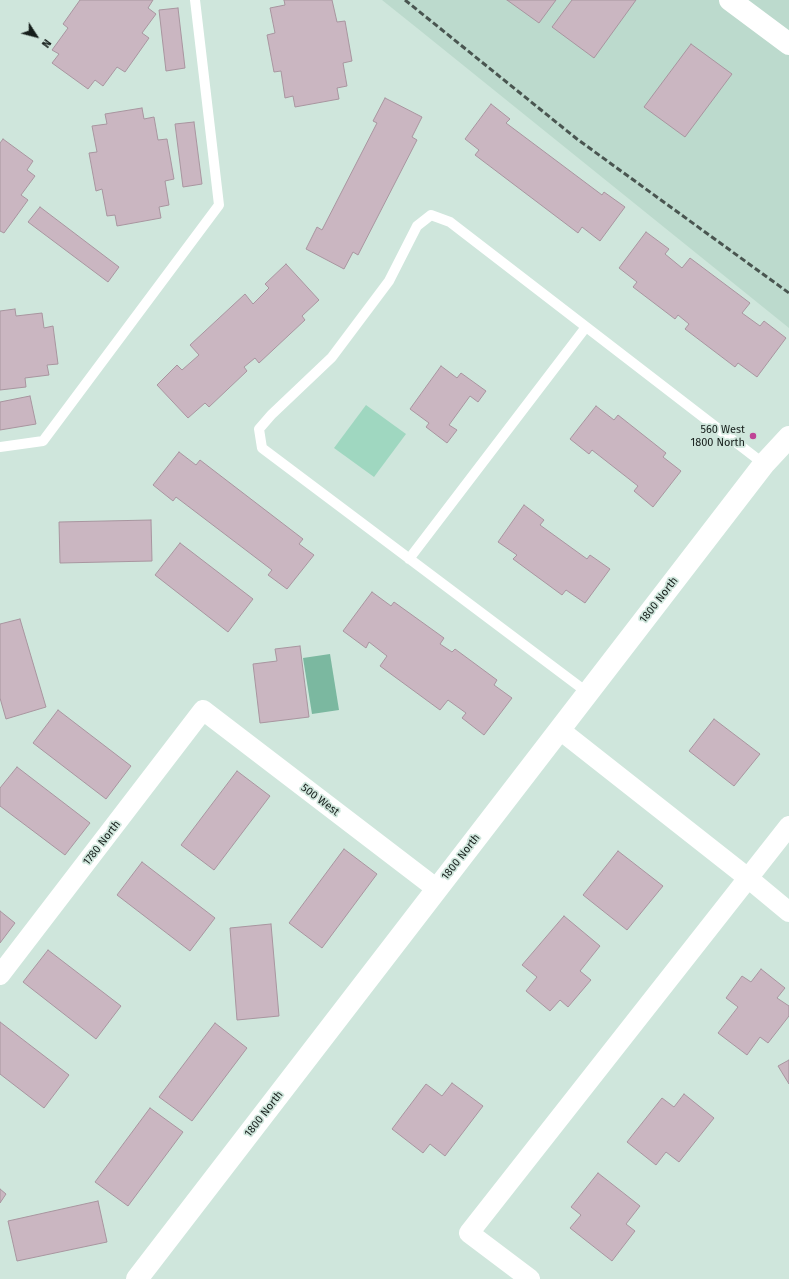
<!DOCTYPE html>
<style>
body{margin:0}
#map{position:relative;width:789px;height:1279px;overflow:hidden;background:#cfe6dc;font-family:"Fira Sans",sans-serif}
canvas{display:block}
.north{position:absolute;left:16px;top:16px;width:40px;height:40px;-webkit-text-stroke:3px #cfe6dc;paint-order:stroke;rotate:126deg;font-size:11px;font-weight:700;line-height:16px;text-align:center;color:#151d1a}
.north::after{content:'';display:block;margin:auto;width:14px;height:18px;background:#151d1a;clip-path:polygon(50% 0,100% 100%,50% 72%,0 100%)}
</style>
<div id="map">
<canvas width="789" height="1279"></canvas>
<div class="north">N</div>
</div>
<script>
const context = document.querySelector('canvas').getContext('2d');
context.lineJoin = 'round';
function fill(path, color) {
  context.fillStyle = color;
  context.fill(path, 'evenodd');
}
function poly(rows) {
  const path = new Path2D();
  for (const r of rows) {
    path.moveTo(r[0], r[1]);
    for (let i = 2; i < r.length; i += 2) path.lineTo(r[i], r[i + 1]);
  }
  return path;
}
function stroke(path, color, width, dash) {
  context.strokeStyle = color;
  context.lineWidth = width;
  context.lineCap = dash ? 'butt' : 'round';
  context.setLineDash(dash || []);
  context.stroke(path);
}
function drawText(font, color, halo, rows, align = 'center') {
  context.font = font + ' "Fira Sans",sans-serif';
  context.lineWidth = 3.5;
  context.setLineDash([]);
  context.textBaseline = 'middle';
  context.strokeStyle = halo;
  context.fillStyle = color;
  for (const [text, x, y, turn = 0] of rows) {
    context.save();
    context.translate(x, y);
    context.rotate((+turn || 0) * Math.PI / 180);
    context.textAlign = isNaN(turn) ? turn : align;
    if (halo) context.strokeText(text, 0, 0);
    context.fillText(text, 0, 0);
    context.restore();
  }
}
const built = poly([
 [382,0,789,0,789,328,417,28]
]);
const green = poly([
 [366,405,406,434,374,477,334,448]
]);
const water = poly([
 [330,654,339,710,312,714,303,658]
]);
const building = poly([
 [80,0,153,0,148,8,156,14,142,33,149,38,125,72,117,67,103,86,95,80,88,89,52,63,59,54,52,50,68,28,63,24,80,0],
 [284,0,332,0,337,22,345,21,352,61,343,63,347,86,337,88,339,99,295,107,293,96,285,98,281,71,274,72,267,35,275,33,270,8,285,5,284,0],
 [507,0,556,0,539,23,507,0],
 [572,0,636,0,594,58,552,27,572,0],
 [178,8,185,68,166,71,159,10,178,8],
 [691,44,732,74,685,137,644,107,691,44],
 [385,98,422,117,412,137,417,140,358,255,353,252,344,269,306,249,317,227,322,230,377,123,373,121,385,98],
 [491,104,510,119,506,123,602,195,604,192,625,207,600,241,582,227,578,233,475,155,479,150,465,139,491,104],
 [142,108,144,119,154,117,158,140,167,139,174,179,165,181,169,205,159,207,161,218,117,226,115,215,107,216,102,189,96,191,89,153,97,152,92,126,107,124,105,114,142,108],
 [194,122,202,184,183,187,175,124,194,122],
 [3,139,33,161,27,170,35,176,21,195,28,200,4,233,0,231,0,143,3,139],
 [40,207,119,267,108,282,28,222,40,207],
 [646,232,669,249,665,254,682,268,690,258,750,303,742,313,760,326,764,321,786,338,757,377,738,363,735,367,685,329,689,324,678,315,675,319,633,287,637,282,619,268,646,232],
 [286,264,319,300,302,316,305,320,259,363,255,358,244,367,247,371,209,407,205,403,188,418,157,385,177,365,182,370,199,355,190,345,245,294,253,304,269,288,265,284,286,264],
 [15,309,16,316,42,313,44,328,53,326,58,364,47,365,49,375,25,378,26,387,0,390,0,311,15,309],
 [441,366,457,378,461,373,486,391,478,402,470,396,449,425,457,430,447,443,426,427,429,423,410,409,441,366],
 [30,396,36,424,0,430,0,402,30,396],
 [596,406,614,420,618,415,666,453,663,457,681,471,653,507,634,491,638,486,592,450,589,454,570,439,596,406],
 [179,452,196,465,200,460,303,539,299,544,314,555,287,589,268,575,272,570,176,497,173,501,153,485,179,452],
 [524,505,544,520,540,525,587,559,590,555,610,569,585,603,566,590,562,595,513,559,517,555,498,542,524,505],
 [151,520,152,561,60,563,59,522,151,520],
 [180,543,253,599,228,632,155,575,180,543],
 [372,592,391,606,394,602,444,638,440,644,452,652,455,649,497,680,494,685,512,698,484,735,462,718,466,713,448,700,440,710,380,666,387,656,369,642,366,648,343,631,372,592],
 [20,619,46,707,6,719,0,698,0,624,20,619],
 [300,646,309,717,260,723,253,664,277,661,275,649,300,646],
 [58,710,131,766,106,799,33,743,58,710],
 [714,719,760,754,734,786,689,751,714,719],
 [17,767,90,823,65,855,0,806,0,788,17,767],
 [237,771,270,796,214,870,181,845,237,771],
 [344,849,377,874,322,948,289,923,344,849],
 [618,851,663,886,627,930,583,895,618,851],
 [142,862,215,918,190,951,117,895,142,862],
 [0,911,15,923,0,943,0,911],
 [564,916,600,946,580,971,591,980,568,1007,560,1000,550,1011,526,991,537,977,522,965,564,916],
 [271,924,279,1016,237,1020,230,928,271,924],
 [48,950,121,1006,96,1039,23,982,48,950],
 [761,969,785,988,777,998,789,1006,789,1016,768,1043,760,1037,747,1055,718,1033,738,1007,726,998,742,976,751,982,761,969],
 [0,1022,69,1075,44,1108,0,1074,0,1022],
 [215,1023,247,1048,192,1121,159,1097,215,1023],
 [789,1060,789,1084,778,1066,789,1060],
 [452,1083,483,1106,445,1156,430,1144,423,1153,392,1129,426,1084,442,1096,452,1083],
 [684,1094,714,1118,679,1162,666,1152,656,1165,627,1142,662,1098,674,1107,684,1094],
 [150,1108,183,1132,128,1206,95,1182,150,1108],
 [598,1173,640,1206,626,1224,635,1231,612,1261,570,1228,581,1215,571,1207,598,1173],
 [0,1189,6,1194,0,1203,0,1189],
 [98,1201,107,1242,17,1261,8,1221,98,1201]
]);
const lane = poly([
 [0,447,43,441,219,205,195,0],
 [409,559,586,327],
 [588,693,262,448,259,429,272,414,332,357,389,281,417,226,431,215,450,222,764,464]
]);
const street = poly([
 [560,730,748,878,789,912],
 [0,975,203,710,437,889],
 [530,1279,469,1233,789,826]
]);
const secondary = poly([
 [730,0,789,44],
 [137,1279,764,464,789,437]
]);
const rail = poly([
 [405,0,577,139,789,293]
]);
const markers = [
 [753,436,4,"#bf4496"]
];
const poiNames = [
 ["560 West",745,430],
 ["1800 North",745,443]
];
const streetNames = [
 ["1800 North",659,600,-52],
 ["500 West",320,800,37],
 ["1780 North",102,843,-52],
 ["1800 North",461,857,-52],
 ["1800 North",264,1114,-52]
];
fill(built, '#bcdacd');
fill(green, '#9fd7c0');
fill(water, '#7bb8a0');
fill(building, '#cab6c1');
stroke(building, '#a8959f', 1);
stroke(lane, '#fff', 10);
stroke(street, '#fff', 20);
stroke(secondary, '#fff', 22);
stroke(rail, '#495550', 3, [6, 3]);
for (const [x, y, r, color] of markers) {
  const dot = new Path2D();
  dot.arc(x, y, r, 0, 2 * Math.PI);
  context.fillStyle = color;
  context.fill(dot);
  stroke(dot, '#cfe6dc', 1.5);
}
drawText('11px', '#151d1a', '#cfe6dc', poiNames, 'right');
drawText('11px', '#151d1a', '#cfe6dc', streetNames);
</script>
